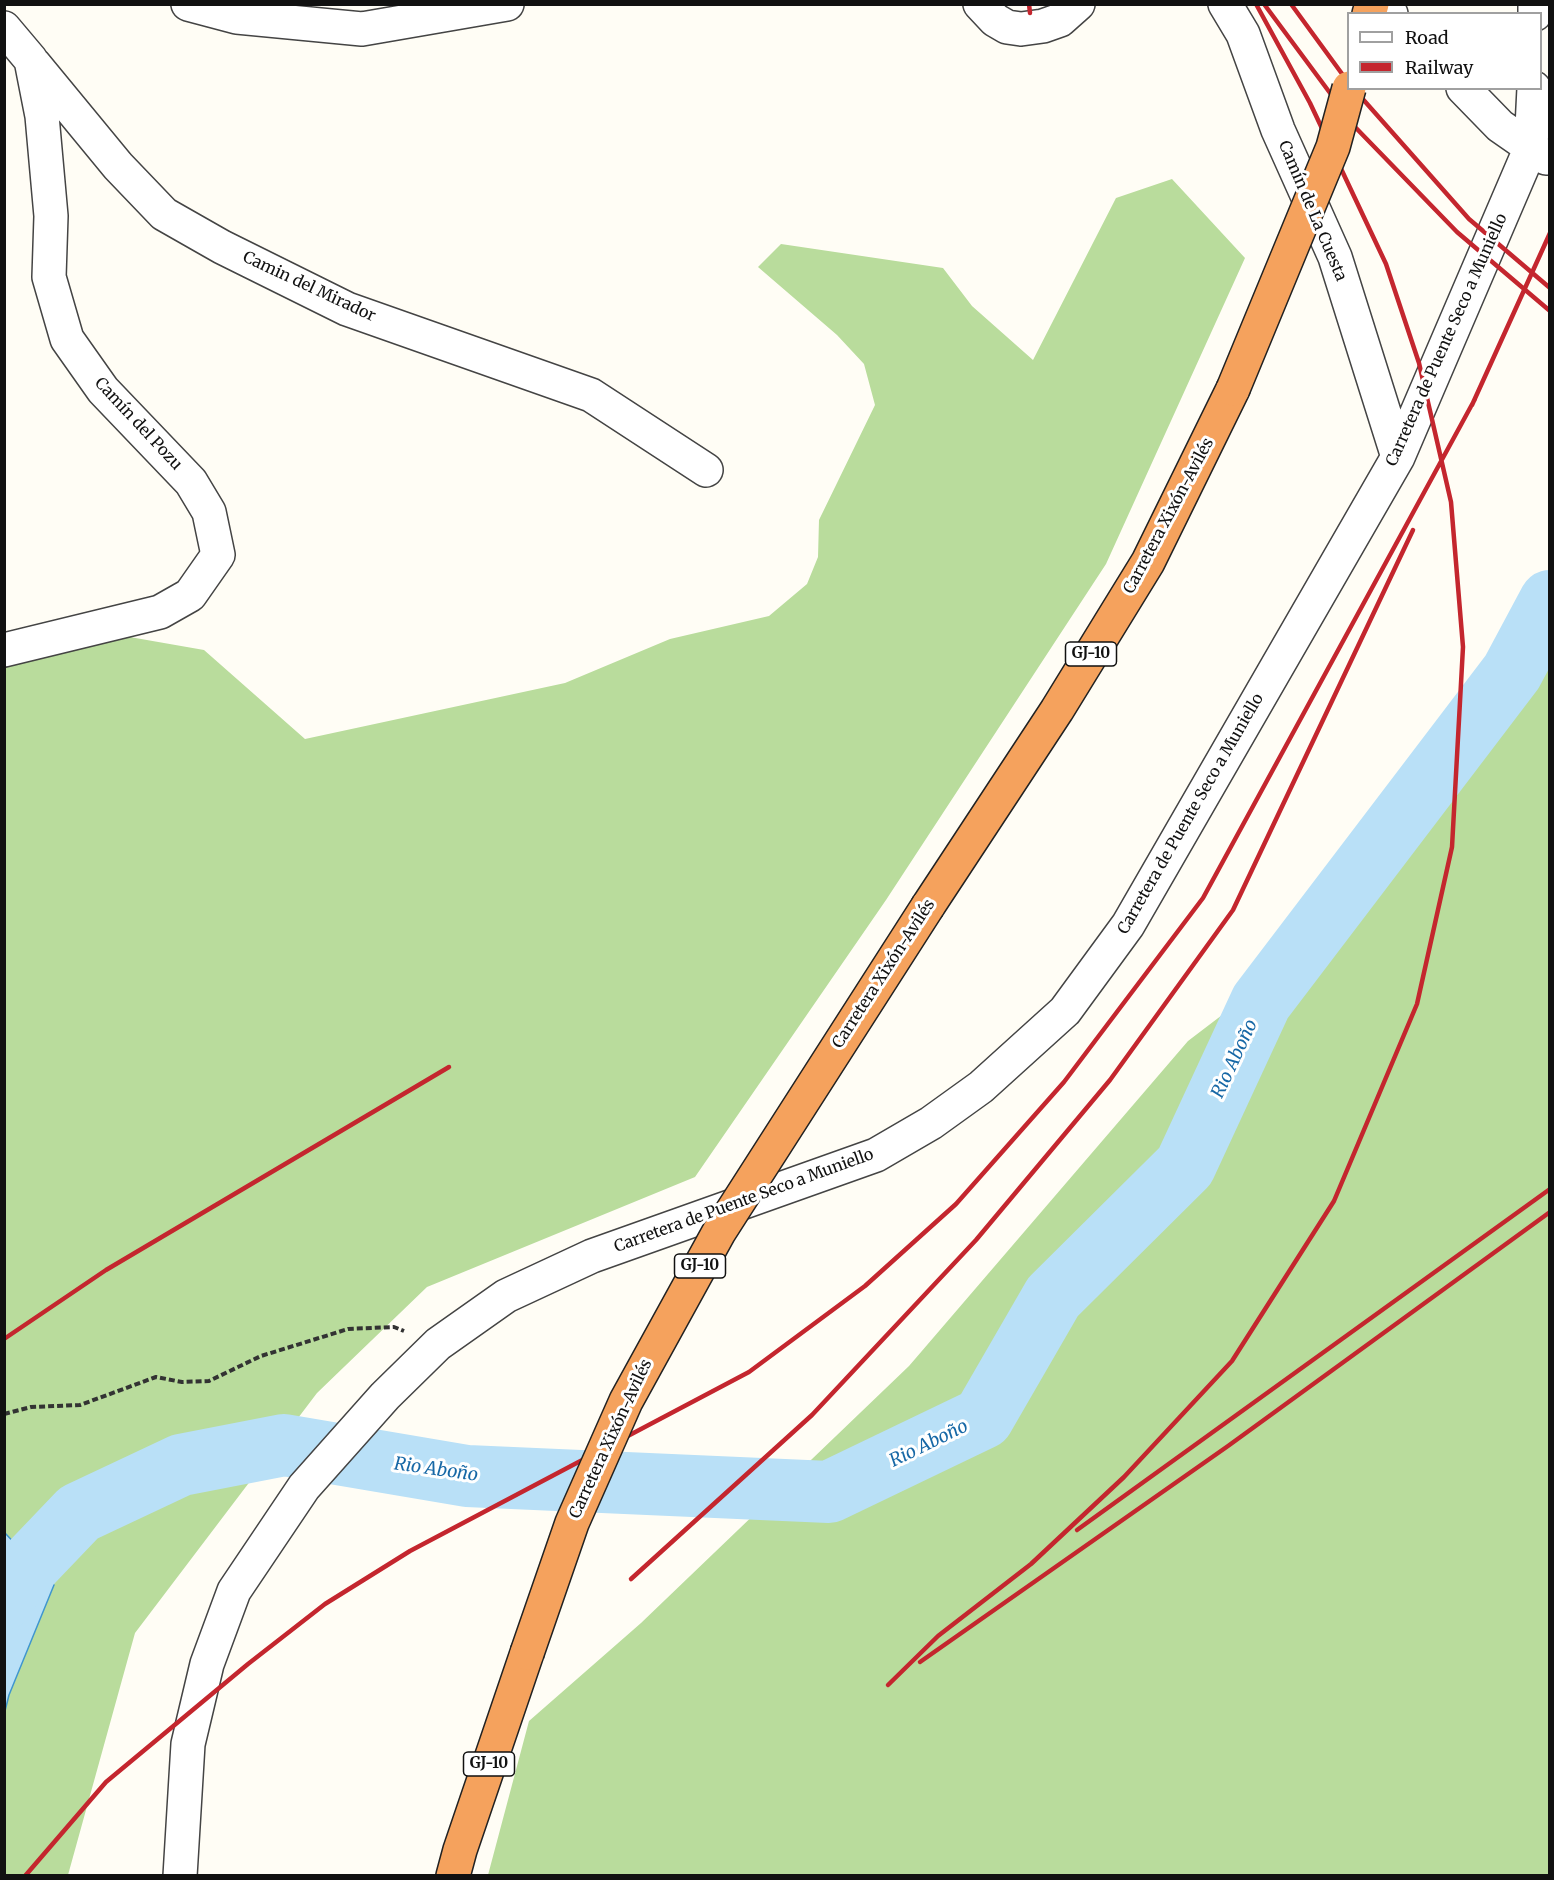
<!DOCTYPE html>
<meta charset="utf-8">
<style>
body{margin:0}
#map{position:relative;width:1554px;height:1880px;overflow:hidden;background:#fffdf5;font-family:Merriweather,serif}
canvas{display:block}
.frame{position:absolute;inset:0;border:6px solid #111;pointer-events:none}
.legend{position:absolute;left:1347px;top:12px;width:195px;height:78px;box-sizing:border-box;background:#fff;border:2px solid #a0a0a0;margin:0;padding:8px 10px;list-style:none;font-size:18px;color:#111}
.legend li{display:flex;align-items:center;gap:12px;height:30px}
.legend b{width:30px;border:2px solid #a0a0a0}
</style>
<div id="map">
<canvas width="1554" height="1880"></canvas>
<div class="frame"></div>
<ul class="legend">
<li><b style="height:8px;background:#fff"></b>Road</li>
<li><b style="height:8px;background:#c4262e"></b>Railway</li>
</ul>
</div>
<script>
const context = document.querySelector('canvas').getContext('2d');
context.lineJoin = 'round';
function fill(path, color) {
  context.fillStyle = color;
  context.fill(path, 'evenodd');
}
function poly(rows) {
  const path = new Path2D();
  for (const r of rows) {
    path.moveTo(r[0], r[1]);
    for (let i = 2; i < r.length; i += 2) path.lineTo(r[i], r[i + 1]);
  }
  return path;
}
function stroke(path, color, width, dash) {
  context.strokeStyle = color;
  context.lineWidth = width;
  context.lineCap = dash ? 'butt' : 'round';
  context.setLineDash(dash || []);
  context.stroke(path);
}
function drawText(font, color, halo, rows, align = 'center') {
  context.font = font + ' Merriweather,serif';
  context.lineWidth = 6;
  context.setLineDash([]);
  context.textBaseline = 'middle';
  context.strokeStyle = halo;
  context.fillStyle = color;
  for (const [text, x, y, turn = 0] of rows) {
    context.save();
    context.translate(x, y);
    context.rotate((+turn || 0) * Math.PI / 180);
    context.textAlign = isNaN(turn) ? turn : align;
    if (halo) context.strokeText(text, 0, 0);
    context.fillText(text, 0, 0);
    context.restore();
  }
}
const forest = poly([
 [1172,179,1245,258,1106,564,886,900,695,1177,427,1287,317,1393,135,1633,68,1875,5,1875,4,644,44,622,204,650,305,739,565,683,670,639,769,616,807,584,818,557,819,520,875,405,864,364,837,335,758,267,781,244,943,268,972,306,1033,360,1116,198],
 [1549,618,1549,1875,488,1875,529,1721,641,1623,909,1366,1188,1041,1365,906,1484,667]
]);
const water = poly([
 [5,1533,54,1585,9,1695,5,1711,5,1533]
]);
const river = poly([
 [4,1599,13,1582,79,1513,181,1465,284,1445,467,1476,829,1492,983,1418,1053,1297,1185,1166,1261,1002,1512,672,1550,601]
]);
const path = poly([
 [4,1414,31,1407,80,1405,156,1377,182,1382,209,1381,261,1356,348,1329,394,1327,404,1331]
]);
const minor = poly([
 [188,4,237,17,362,29,507,4],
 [980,4,995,20,1007,27,1021,29,1043,26,1060,20,1078,4],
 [1225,4,1243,34,1278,130,1335,257,1398,457],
 [1382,4,1391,14],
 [1535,14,1535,4],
 [4,28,31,60,42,116,51,216,49,277,67,339,103,390,191,482,209,512,218,555,190,595,160,612,4,650],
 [34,64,118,166,164,214,222,247,347,309,591,395,706,470],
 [1463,88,1500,126,1546,158],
 [180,1876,188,1744,207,1664,234,1591,304,1487,385,1396,438,1344,506,1296,592,1256,876,1155,931,1123,981,1087,1065,1011,1128,925,1398,457,1531,147,1534,88]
]);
const highway = poly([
 [1369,14,1372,4],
 [928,906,1057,710,1148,562,1233,389],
 [453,1876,460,1850,527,1653]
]);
const rail = poly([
 [1029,4,1030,13],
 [1264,4,1356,128,1457,232,1550,311],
 [1291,4,1348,82],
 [1353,88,1469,219,1550,288],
 [1472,405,1550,233],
 [4,1339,106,1270,449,1067],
 [1077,1530,1550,1189],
 [631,1579,812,1415,976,1240,1110,1080,1233,910,1413,530],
 [920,1662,1228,1446,1550,1212],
 [888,1685,938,1636,1031,1564,1124,1477,1232,1361,1334,1201,1417,1004,1452,847,1463,647,1451,502,1419,363,1386,264,1310,103,1256,4],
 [25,1876,106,1782,248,1664,325,1604,410,1551,749,1372,865,1286,956,1204,1064,1082,1203,898,1475,399]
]);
const highwayBridge = poly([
 [1233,389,1333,147,1349,88],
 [527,1653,572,1523,626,1401,719,1232,928,906]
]);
const shields = [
 [1091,654,51],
 [700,1266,51],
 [489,1764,51]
];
const shieldNames = [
 ["GJ-10",1091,654],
 ["GJ-10",700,1266],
 ["GJ-10",489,1764]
];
const streetNames = [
 ["Camín de La Cuesta",1312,211,67],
 ["Camin del Mirador",309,287,25],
 ["Carretera de Puente Seco a Muniello",1447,340,-66],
 ["Camín del Pozu",138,424,47],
 ["Carretera Xixón-Avilés",1169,516,-62],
 ["Carretera de Puente Seco a Muniello",1191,814,-60],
 ["Carretera Xixón-Avilés",884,974,-57],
 ["Carretera de Puente Seco a Muniello",744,1201,-20],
 ["Carretera Xixón-Avilés",611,1439,-65]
];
const waterNames = [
 ["Rio Aboño",1235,1059,-65],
 ["Rio Aboño",929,1444,-26],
 ["Rio Aboño",436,1470,8]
];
fill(forest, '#b9dc9c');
fill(water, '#b9e0f7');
stroke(water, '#3f96cf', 1.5);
stroke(river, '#b9e0f7', 62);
stroke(minor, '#444', 36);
stroke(highway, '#222', 36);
stroke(path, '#333', 4, [6, 3]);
stroke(minor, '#fff', 33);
stroke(highway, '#f5a25d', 33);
stroke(rail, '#c4262e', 4.5);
stroke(highwayBridge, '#222', 36, []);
stroke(highwayBridge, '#f5a25d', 33);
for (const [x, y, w] of shields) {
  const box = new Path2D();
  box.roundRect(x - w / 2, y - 12, w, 24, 4.5);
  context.fillStyle = '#fff';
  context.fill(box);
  stroke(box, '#111', 1.5);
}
drawText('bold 15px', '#111', null, shieldNames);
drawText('16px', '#111', '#fff', streetNames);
drawText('italic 18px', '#1768a6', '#fff', waterNames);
</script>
